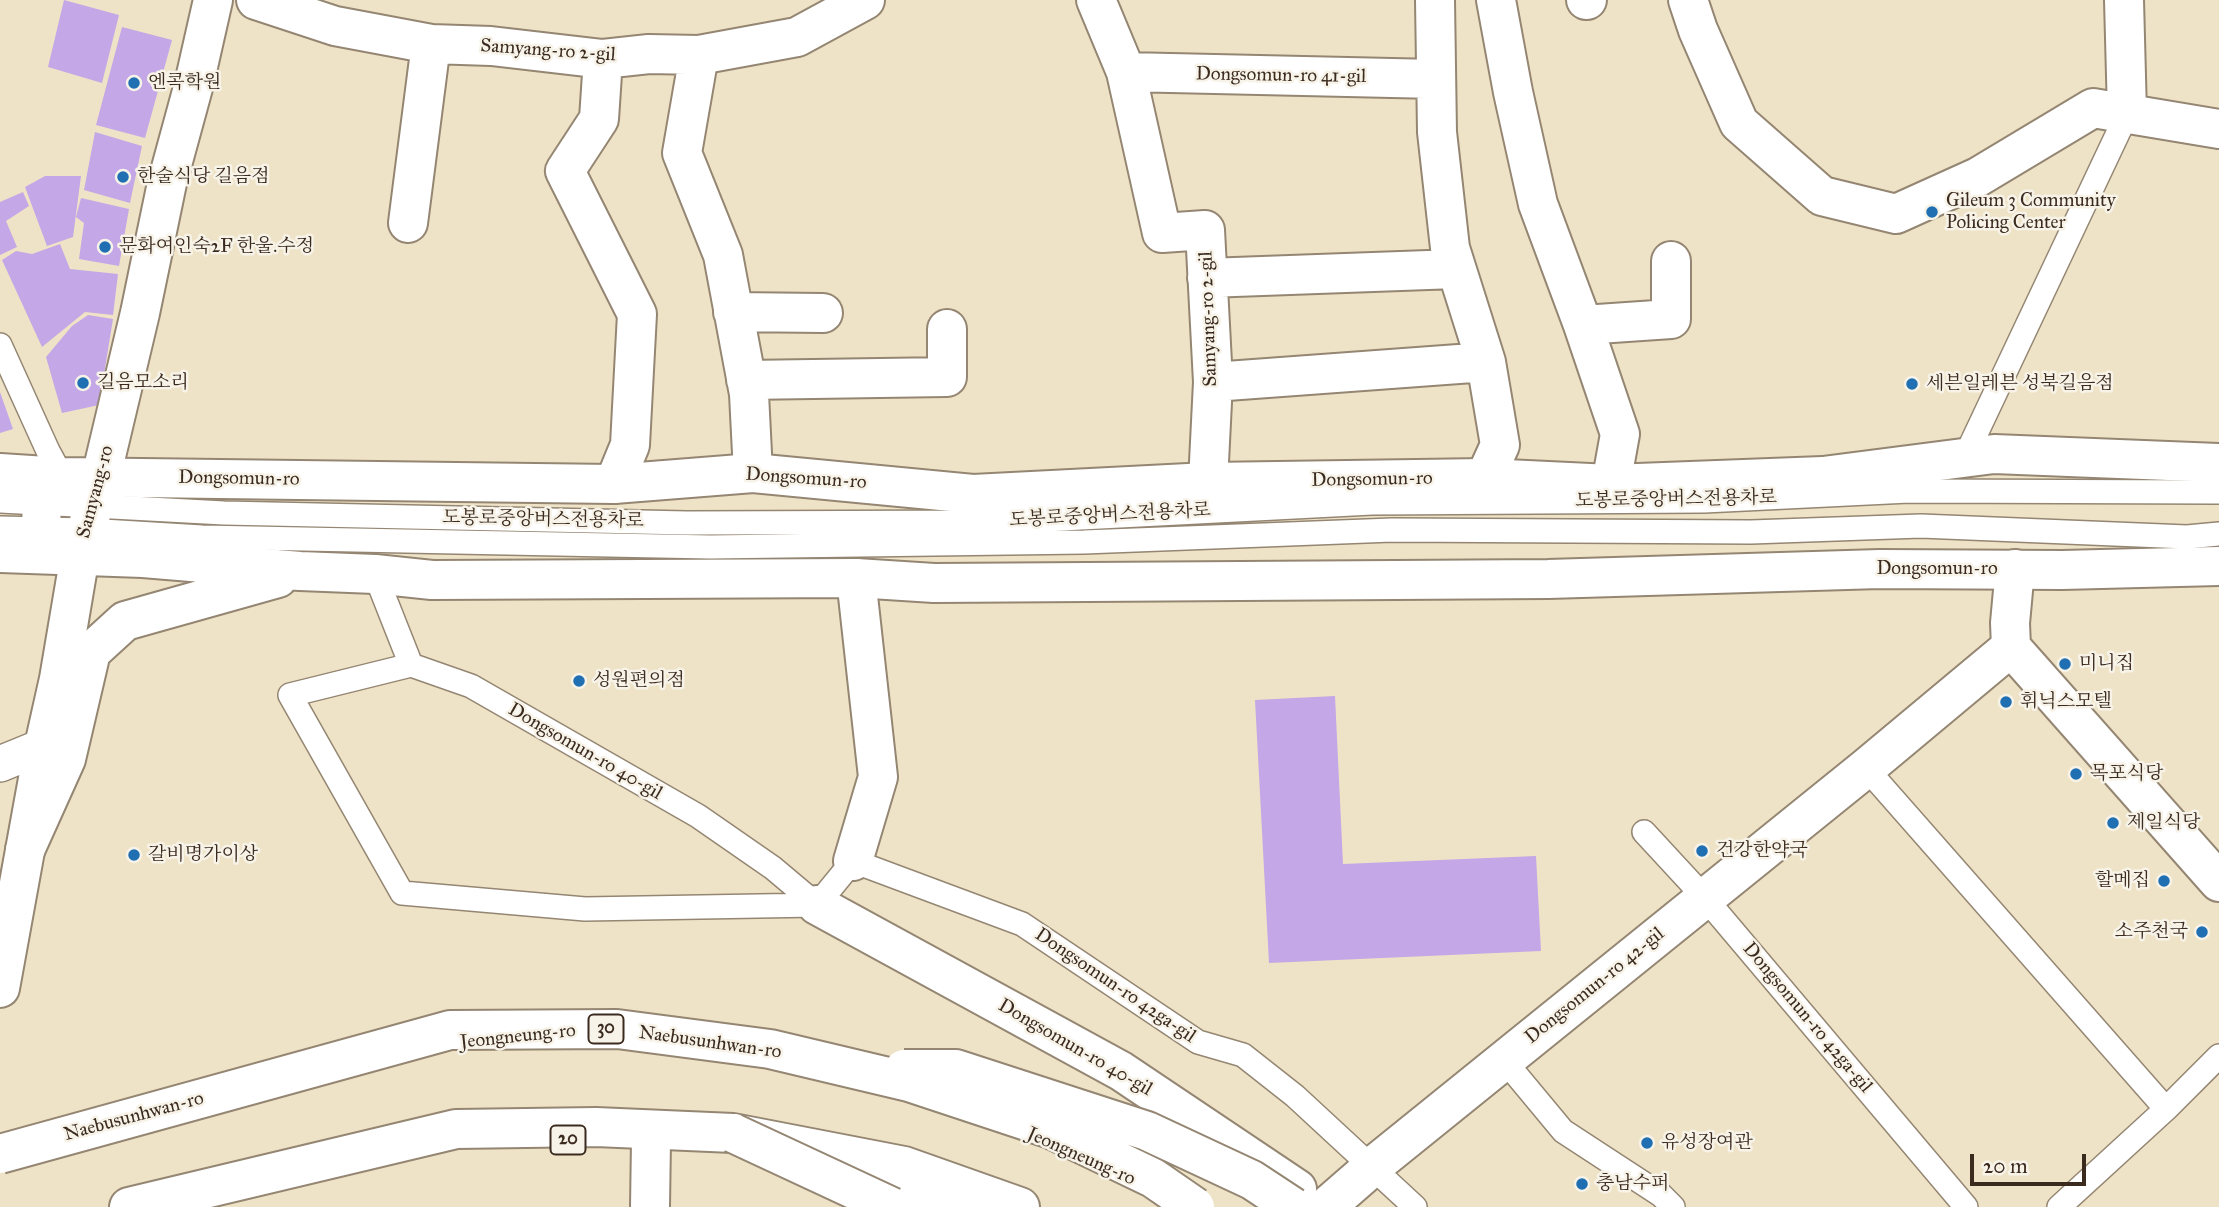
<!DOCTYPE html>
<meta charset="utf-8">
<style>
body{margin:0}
#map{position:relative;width:2219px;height:1207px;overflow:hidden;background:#eee3c7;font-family:"IM FELL Great Primer",serif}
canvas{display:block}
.scale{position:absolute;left:1970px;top:1154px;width:116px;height:32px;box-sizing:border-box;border:4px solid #3b2a1e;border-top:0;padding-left:9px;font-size:21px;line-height:24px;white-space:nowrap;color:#3b2a1e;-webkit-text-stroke:5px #f7f3e8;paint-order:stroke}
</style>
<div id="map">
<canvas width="2219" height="1207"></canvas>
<div class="scale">20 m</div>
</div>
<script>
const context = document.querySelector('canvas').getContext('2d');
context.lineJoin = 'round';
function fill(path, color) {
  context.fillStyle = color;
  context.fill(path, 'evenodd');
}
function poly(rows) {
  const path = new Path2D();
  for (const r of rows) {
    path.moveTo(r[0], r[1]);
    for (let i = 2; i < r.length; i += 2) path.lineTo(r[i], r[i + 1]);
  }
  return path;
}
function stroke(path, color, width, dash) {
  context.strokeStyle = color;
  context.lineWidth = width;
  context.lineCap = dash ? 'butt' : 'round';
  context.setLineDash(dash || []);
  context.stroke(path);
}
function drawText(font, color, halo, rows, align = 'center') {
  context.font = font + ' "IM FELL Great Primer","Noto Serif KR",serif';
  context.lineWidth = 5;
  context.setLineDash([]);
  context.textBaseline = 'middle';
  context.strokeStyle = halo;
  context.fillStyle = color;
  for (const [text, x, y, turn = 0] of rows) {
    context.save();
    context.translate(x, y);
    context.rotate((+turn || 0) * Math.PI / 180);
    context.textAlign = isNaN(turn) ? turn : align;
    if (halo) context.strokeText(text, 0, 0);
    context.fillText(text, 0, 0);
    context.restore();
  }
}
const building = poly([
 [64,0,119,15,102,83,48,67],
 [122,27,172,40,145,138,96,125],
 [95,132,142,146,130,203,84,190],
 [45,176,81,176,73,237,47,246,25,187],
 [23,192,29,206,6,221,17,247,0,255,0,202],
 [81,198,129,209,119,266,79,259,84,223,76,217],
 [60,244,70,269,118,274,113,315,85,312,42,347,2,260,16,251,32,254],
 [88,315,113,319,99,405,62,413,46,357,72,326],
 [0,392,13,429,0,433],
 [1335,696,1343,864,1536,856,1541,951,1269,963,1255,700]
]);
const service = poly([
 [0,345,48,451,62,477],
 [1965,457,2127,114],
 [0,501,224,513,687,523,1003,522,1372,503,1704,501,1909,491,2219,492],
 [0,528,86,530,202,537,710,547,1084,542,1392,530,1751,532,1921,526,2187,537,2219,534],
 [375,574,411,665],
 [411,665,471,686,698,816,773,868,817,905,853,861,1022,924,1198,1042,1243,1055,1295,1096,1415,1207],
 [411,665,290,695,402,893,585,909,817,905],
 [1866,768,2166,1109],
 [1644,832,1705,898,1966,1207],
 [1504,1060,1563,1131,1661,1195,1673,1207],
 [2059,1207,2166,1109,2219,1056]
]);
const pedestrian = poly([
 [0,764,44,746]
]);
const minor = poly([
 [256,0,335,26,431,44,491,46,603,59,649,54,699,55,797,37,865,0],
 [1096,0,1126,72,1162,233,1205,230,1213,382,1208,482],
 [1435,0,1437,132,1450,248,1486,362,1500,445,1485,478],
 [1496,0,1513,92,1538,204,1583,325,1620,434,1611,484],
 [1586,0,1587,0],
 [1688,0,1698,30,1739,123,1822,196,1896,214,1978,177,2093,108,2219,129],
 [2124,0,2127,114],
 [699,55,682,153,723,255,749,394,753,473],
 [603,59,599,119,565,171,637,314,630,445,614,484],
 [1126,72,1436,79],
 [408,223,431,44],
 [1207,278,1456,269],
 [733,312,823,313],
 [1583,325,1671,319,1671,261],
 [746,380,947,377,947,329],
 [1213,382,1486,362],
 [853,861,878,777,856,578],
 [817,905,1121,1071,1297,1189],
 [650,1207,651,1140],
 [1326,1207,1372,1167,1866,768,2011,647]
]);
const tertiary = poly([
 [80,555,101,477],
 [2015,569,2010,623,2011,647,2219,882]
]);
const secondary = poly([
 [101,477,140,313,167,183,194,84,213,0],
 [0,988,44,746,59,679,80,555]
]);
const primary = poly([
 [0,473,62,477,614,484,753,473,973,494,1208,482,1485,478,1611,484,1823,476,1994,454,2219,463],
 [0,553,143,558,300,571,375,574,432,580,856,578,934,583,1548,579,1880,569,2062,570,2219,566],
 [39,554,44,476],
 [25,850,66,759,91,652,125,621,278,578],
 [854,1177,954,1207]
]);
const trunk = poly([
 [129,1207,456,1129,596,1127,733,1133,904,1166,1020,1207]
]);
const trunkBridge = poly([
 [904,1069,956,1069,1147,1131,1252,1180,1293,1207],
 [733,1133,892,1207],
 [0,1154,450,1030,617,1029,770,1049,909,1082,1051,1129,1153,1178,1195,1207]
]);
const markers = [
 [134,83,7,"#1f6fb2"],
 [123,177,7,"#1f6fb2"],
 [1932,212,7,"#1f6fb2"],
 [105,247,7,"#1f6fb2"],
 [83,383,7,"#1f6fb2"],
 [1912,384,7,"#1f6fb2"],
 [2065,664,7,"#1f6fb2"],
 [579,681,7,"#1f6fb2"],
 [2006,702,7,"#1f6fb2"],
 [2076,774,7,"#1f6fb2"],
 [2113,823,7,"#1f6fb2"],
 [1702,851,7,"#1f6fb2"],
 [134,855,7,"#1f6fb2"],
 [2164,881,7,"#1f6fb2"],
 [2202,932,7,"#1f6fb2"],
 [1647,1143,7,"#1f6fb2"],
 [1582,1184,7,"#1f6fb2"]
];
const shields = [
 [606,1029,35],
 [568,1140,35]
];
const shieldNames = [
 ["30",606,1029],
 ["20",568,1140]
];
const streetNames = [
 ["Samyang-ro 2-gil",548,51,4],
 ["Dongsomun-ro 41-gil",1281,76,1],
 ["Samyang-ro 2-gil",1209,319,-92],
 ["Dongsomun-ro",239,479,1],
 ["Dongsomun-ro",806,479,4],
 ["Dongsomun-ro",1372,480,-1],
 ["Samyang-ro",96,492,-75],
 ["도봉로중앙버스전용차로",1676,500,-1],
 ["도봉로중앙버스전용차로",1110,516,-3],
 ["도봉로중앙버스전용차로",543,520,1],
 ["Dongsomun-ro",1937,569],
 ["Dongsomun-ro 40-gil",585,752,30],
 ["Dongsomun-ro 42ga-gil",1115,986,34],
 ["Dongsomun-ro 42-gil",1595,986,-39],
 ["Dongsomun-ro 42ga-gil",1807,1018,50],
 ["Jeongneung-ro",518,1037,-6],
 ["Naebusunhwan-ro",710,1043,8],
 ["Dongsomun-ro 40-gil",1075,1048,30],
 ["Naebusunhwan-ro",134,1117,-15],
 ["Jeongneung-ro",1081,1157,24]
];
const poiNames = [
 ["엔콕학원",148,83],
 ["한술식당 길음점",137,177],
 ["Gileum 3 Community",1946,201],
 ["Policing Center",1946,223],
 ["문화여인숙2F 한울.수정",119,247],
 ["길음모소리",97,383],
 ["세븐일레븐 성북길음점",1926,384],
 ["미니집",2079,664],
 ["성원편의점",593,681],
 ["휘닉스모텔",2020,702],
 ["목포식당",2090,774],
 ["제일식당",2127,823],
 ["건강한약국",1716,851],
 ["갈비명가이상",148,855],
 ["할메집",2150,881,"right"],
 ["소주천국",2188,932,"right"],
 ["유성장여관",1661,1143],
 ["충남수퍼",1596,1184]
];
fill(building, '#c4a7e6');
stroke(service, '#948672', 26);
stroke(pedestrian, '#948672', 38);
stroke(minor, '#948672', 42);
stroke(tertiary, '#948672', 42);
stroke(secondary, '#948672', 42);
stroke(primary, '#948672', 42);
stroke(trunk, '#948672', 42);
stroke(service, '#fff', 23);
stroke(pedestrian, '#fff', 35);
stroke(minor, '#fff', 38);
stroke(tertiary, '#fff', 38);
stroke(secondary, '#fff', 38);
stroke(primary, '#fff', 38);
stroke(trunk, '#fff', 38);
stroke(trunkBridge, '#948672', 42, []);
stroke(trunkBridge, '#fff', 38);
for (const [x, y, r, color] of markers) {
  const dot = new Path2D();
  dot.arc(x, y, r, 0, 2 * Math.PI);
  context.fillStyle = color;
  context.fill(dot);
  stroke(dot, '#f7f3e8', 2.5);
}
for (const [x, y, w] of shields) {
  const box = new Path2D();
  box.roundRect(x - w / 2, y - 14.5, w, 29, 5);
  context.fillStyle = '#f7f3e8';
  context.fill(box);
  stroke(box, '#3b2a1e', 2);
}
drawText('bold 18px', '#3b2a1e', null, shieldNames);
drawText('19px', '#3b2a1e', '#f7f3e8', streetNames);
drawText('19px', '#3b2a1e', '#f7f3e8', poiNames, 'left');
</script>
